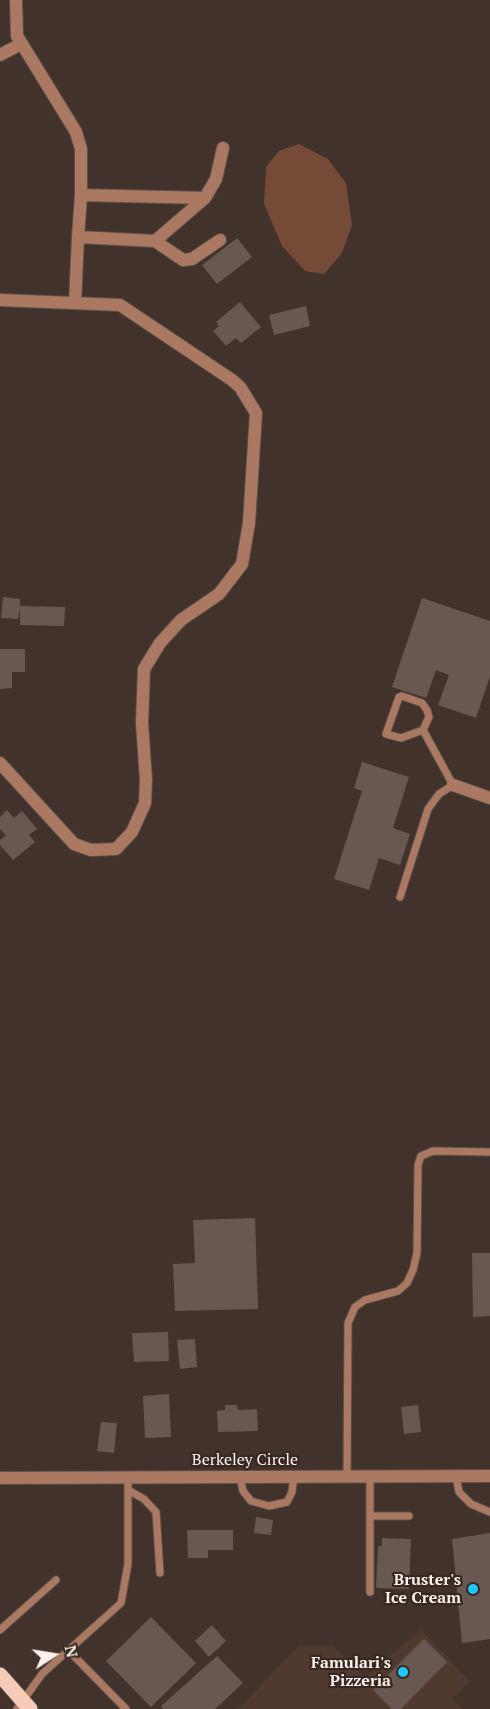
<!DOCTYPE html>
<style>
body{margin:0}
#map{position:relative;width:490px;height:1709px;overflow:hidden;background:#41322b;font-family:"PT Serif",serif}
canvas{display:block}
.north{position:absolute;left:24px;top:1625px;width:60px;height:60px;-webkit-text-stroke:4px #372821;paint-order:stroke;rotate:78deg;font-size:16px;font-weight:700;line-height:24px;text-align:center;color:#fdf2ee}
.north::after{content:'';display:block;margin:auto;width:21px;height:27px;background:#fdf2ee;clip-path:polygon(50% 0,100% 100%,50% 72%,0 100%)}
</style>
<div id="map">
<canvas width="490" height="1709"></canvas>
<div class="north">N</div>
</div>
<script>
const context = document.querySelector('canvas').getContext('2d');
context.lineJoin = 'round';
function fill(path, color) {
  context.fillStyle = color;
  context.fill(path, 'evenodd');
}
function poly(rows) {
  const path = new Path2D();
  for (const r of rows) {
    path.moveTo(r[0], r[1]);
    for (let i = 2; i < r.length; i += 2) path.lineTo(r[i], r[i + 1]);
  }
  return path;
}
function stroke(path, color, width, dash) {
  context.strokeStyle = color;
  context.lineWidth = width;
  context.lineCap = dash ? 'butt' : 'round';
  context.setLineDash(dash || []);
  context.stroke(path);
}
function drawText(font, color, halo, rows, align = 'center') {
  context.font = font + ' "PT Serif",serif';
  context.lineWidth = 4.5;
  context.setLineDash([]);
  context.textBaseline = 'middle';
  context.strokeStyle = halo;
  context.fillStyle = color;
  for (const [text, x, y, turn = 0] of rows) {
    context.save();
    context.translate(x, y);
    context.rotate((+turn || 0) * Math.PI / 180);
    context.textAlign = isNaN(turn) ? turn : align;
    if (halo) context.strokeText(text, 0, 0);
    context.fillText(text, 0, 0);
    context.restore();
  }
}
const built = poly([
 [421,1629,470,1681,453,1699,462,1709,237,1709,299,1646,333,1646,365,1678]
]);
const green = poly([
 [299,144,328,159,346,183,352,225,342,253,324,274,305,271,282,246,264,204,266,167,279,151]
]);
const building = poly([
 [237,238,252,257,217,284,202,265],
 [240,302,261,327,241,343,236,338,226,346,213,331,219,326,216,322],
 [306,306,310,326,274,335,269,315],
 [3,597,20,599,20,606,65,607,64,626,20,625,20,608,18,619,1,618],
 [422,598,490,621,490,676,476,718,438,705,449,675,436,670,426,698,392,687],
 [0,649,25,649,25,672,12,672,12,688,0,689],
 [362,762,409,777,393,828,410,834,400,865,379,858,369,890,334,879,362,791,354,788],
 [7,810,14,818,22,811,37,829,29,835,35,842,13,860,0,845,0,840,6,835,0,829,0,817],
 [255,1218,258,1309,175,1311,173,1264,195,1263,193,1220],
 [472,1253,490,1253,490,1316,473,1317],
 [168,1332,169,1361,134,1362,132,1333],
 [195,1339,197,1367,180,1369,177,1340],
 [169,1394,171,1437,145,1438,143,1396],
 [225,1405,237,1405,238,1410,257,1409,258,1431,218,1432,217,1411,225,1410],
 [418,1405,421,1432,404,1434,401,1407],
 [101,1422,117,1423,114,1453,97,1451],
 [256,1517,273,1520,271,1535,254,1533],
 [187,1530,233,1530,233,1550,208,1550,208,1558,188,1558],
 [490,1533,490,1639,462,1643,452,1539],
 [382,1538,411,1539,409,1589,376,1588,378,1546,382,1546],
 [151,1617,196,1663,151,1707,106,1661],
 [212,1625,226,1641,209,1657,195,1641],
 [424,1639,447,1662,401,1709,392,1709,373,1690],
 [217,1656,243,1683,215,1709,163,1709,161,1706]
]);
const service = poly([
 [400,897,428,809,439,794,453,785,423,730,429,717,427,710,422,703,402,696,399,697,386,734,401,738,423,730],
 [347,1476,348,1323,355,1307,365,1300,398,1291,407,1283,413,1270,417,1253,418,1165,421,1156,433,1151,490,1152],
 [370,1476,370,1592],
 [456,1476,459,1492,471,1504,490,1512],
 [240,1477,243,1491,251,1501,269,1506,287,1502,292,1492,294,1476],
 [128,1490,144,1499,156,1512,160,1573],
 [371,1516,409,1516],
 [0,1630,56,1580],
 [69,1651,126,1709],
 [17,1709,42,1674,121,1603,128,1564,128,1478]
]);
const minor = poly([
 [16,0,17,36,76,132,81,149,81,195],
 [0,55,21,44],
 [78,237,81,195,205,198],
 [155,241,205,198,216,179,223,148],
 [0,300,120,305,232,380,240,387,256,413,249,523,242,564,219,594,181,620,160,643,144,669,142,723,146,780,145,803,132,832,116,849,91,850,74,844,0,763],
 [75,303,78,237,155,241,183,260,192,259,220,240],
 [453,785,490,798],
 [0,1478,490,1476]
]);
const primary = poly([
 [0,1675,30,1709]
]);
const markers = [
 [473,1589,6,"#1dc9fc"],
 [403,1672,6,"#1dc9fc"]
];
const streetNames = [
 ["Berkeley Circle",245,1460]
];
const poiNames = [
 ["Bruster's",461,1580],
 ["Ice Cream",461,1598],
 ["Famulari's",391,1663],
 ["Pizzeria",391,1681]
];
fill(built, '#503a30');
fill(green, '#754a36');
fill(building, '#695851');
stroke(service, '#5f514a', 9);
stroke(minor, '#5f514a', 14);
stroke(primary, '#5f514a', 17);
stroke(service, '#ab7962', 7);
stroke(minor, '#ab7962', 12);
stroke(primary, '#f6ccb9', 15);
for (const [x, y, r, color] of markers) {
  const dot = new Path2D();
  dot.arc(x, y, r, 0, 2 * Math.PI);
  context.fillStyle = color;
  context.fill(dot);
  stroke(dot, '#372821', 2);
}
drawText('16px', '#fdf2ee', '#372821', streetNames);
drawText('bold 16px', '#fdf2ee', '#372821', poiNames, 'right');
</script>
